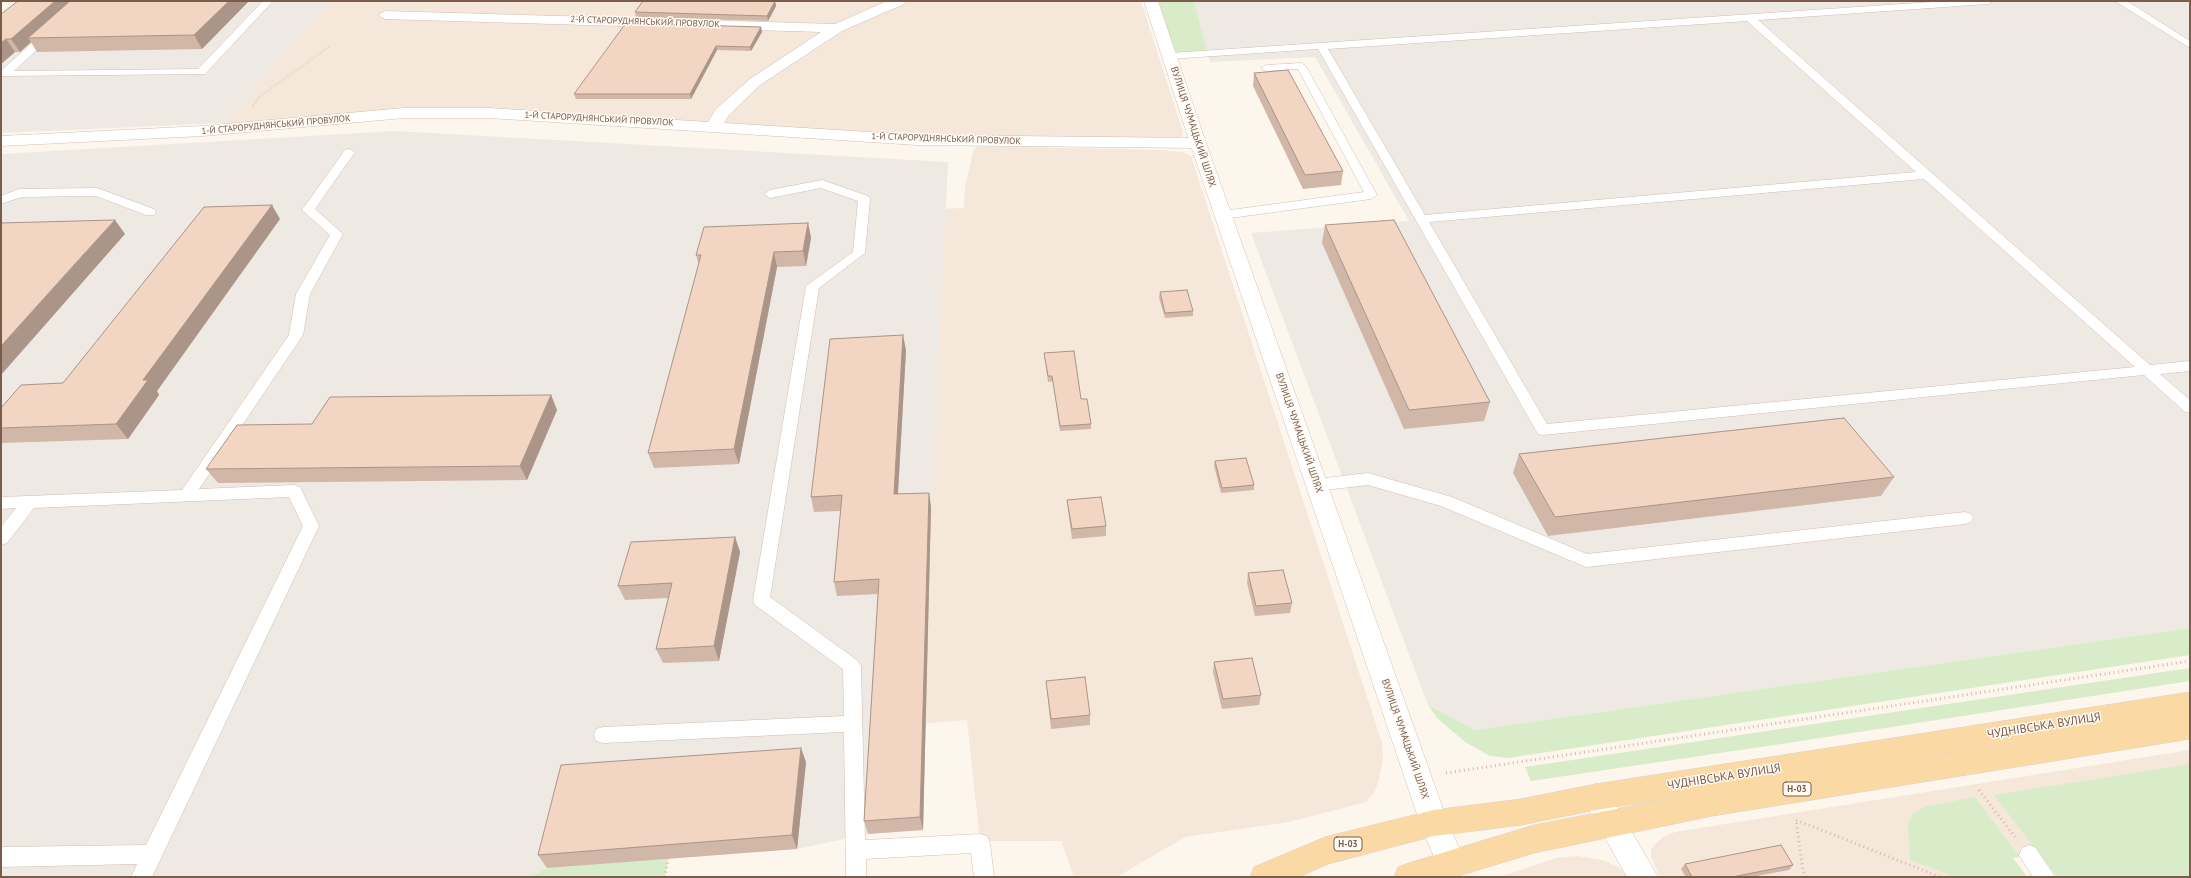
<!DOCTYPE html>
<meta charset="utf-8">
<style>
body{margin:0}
#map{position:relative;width:2191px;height:878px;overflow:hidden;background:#fdf6ec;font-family:"PT Sans",sans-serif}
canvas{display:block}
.frame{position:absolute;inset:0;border:2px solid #7a5c4d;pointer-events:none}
</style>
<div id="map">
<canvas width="2191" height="878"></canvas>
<div class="frame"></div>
</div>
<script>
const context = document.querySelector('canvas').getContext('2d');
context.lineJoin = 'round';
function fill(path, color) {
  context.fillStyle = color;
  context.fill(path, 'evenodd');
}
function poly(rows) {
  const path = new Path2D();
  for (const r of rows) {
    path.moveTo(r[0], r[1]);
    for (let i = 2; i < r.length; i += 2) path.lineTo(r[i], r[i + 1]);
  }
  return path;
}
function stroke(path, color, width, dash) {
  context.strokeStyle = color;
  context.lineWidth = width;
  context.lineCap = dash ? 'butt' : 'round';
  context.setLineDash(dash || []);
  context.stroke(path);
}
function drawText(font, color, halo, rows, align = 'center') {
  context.font = font + ' "PT Sans",sans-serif';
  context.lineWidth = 3;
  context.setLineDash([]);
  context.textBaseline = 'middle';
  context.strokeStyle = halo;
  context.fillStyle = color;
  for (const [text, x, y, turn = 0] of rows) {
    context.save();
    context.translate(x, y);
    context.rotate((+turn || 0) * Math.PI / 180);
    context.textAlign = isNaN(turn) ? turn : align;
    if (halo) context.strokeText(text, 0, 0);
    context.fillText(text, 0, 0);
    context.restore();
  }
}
const residential = poly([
 [323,1,1141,1,1183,132,1182,136,1173,140,1146,142,849,133,522,110,423,110,220,125],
 [981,146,1161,150,1182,152,1191,156,1382,743,1383,760,1378,783,1375,791,1366,802,1289,822,1185,837,1117,877,1074,877,1061,841,980,841,967,720,920,724,936,209,964,208,965,188,973,152,976,147],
 [2190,750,2190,877,2057,877,2039,853,2013,858,2027,877,1660,877,1651,857,1651,850,1655,844,1665,836,1675,832],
 [1577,856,1603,860,1620,868,1629,877,1500,877,1556,858]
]);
const industrial = poly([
 [42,1,330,1,225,123,1,133,1,35],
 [1194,1,2190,1,2190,628,1475,730,1428,705,1251,233,1409,221,1315,57,1210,62],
 [395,131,948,162,931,507,920,558,923,830,868,834,797,849,547,868,530,877,1,877,1,154]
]);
const green = poly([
 [1151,1,1194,1,1208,54,1170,56],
 [2190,628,2190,655,1508,758,1490,756,1465,742,1437,718,1428,705,1475,730],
 [2190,668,2190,681,1781,744,1531,781,1525,767],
 [2190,764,2190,877,2057,877,1994,795],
 [1975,797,2020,857,2013,858,2027,877,1954,877,1910,860,1908,825,1913,813,1927,806],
 [668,858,665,877,530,877,547,868]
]);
const pathFar1 = poly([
 [1,2,5,1],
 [252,107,259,97,330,46]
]);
const path = poly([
 [1446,773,2190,661],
 [1979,790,2015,837],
 [665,877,668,858],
 [1806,877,1803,871,1796,820,1940,877]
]);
const lane = poly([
 [263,1,273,1,205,74,1,76,1,71,45,31,49,30,53,31,53,35,14,71,198,69,263,1],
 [1947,1,1993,1,1988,4,1758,20,2150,365,2190,361,2190,371,2160,374,2190,400,2190,413,2185,412,2144,375,1543,435,1538,434,1318,49,1170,59,1165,56,1170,53,1947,1],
 [1747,21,1916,172,1425,215,1328,49,1747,21],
 [1924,179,2135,367,1547,424,1429,222,1924,179],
 [2115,1,2127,1,2190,41,2190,48,2115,1],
 [1301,63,1306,66,1377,195,1371,199,1223,219,1219,218,1217,215,1219,212,1223,211,1364,192,1298,69,1266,71,1261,68,1266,65,1301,63],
 [349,149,355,152,315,209,343,234,310,294,303,335,199,489,294,485,300,487,319,526,152,877,131,877,137,864,1,867,1,847,146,845,303,526,289,497,34,508,7,543,1,545,1,527,16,508,1,509,1,497,182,490,289,335,296,294,330,235,302,210,345,150,349,149],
 [822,180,868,196,870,199,865,253,819,288,770,597,858,661,861,666,865,840,980,834,987,836,990,843,994,877,974,877,971,853,866,859,866,877,846,877,844,732,603,743,596,741,594,735,596,729,603,727,844,716,843,669,755,605,753,600,806,286,853,252,858,201,821,188,770,198,764,194,770,190,822,180],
 [97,188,154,209,156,212,154,215,146,215,96,196,21,197,1,204,1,196,19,189,97,188],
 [1368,473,1452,497,1587,554,1965,512,1971,514,1973,518,1971,522,1965,524,1586,567,1441,506,1368,485,1317,491,1311,489,1309,485,1311,481,1317,479,1368,473],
 [2029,845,2036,848,2055,877,2033,877,2019,855,2022,848,2029,845]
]);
const street = poly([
 [887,1,906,1,904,4,842,31,760,85,729,115,724,123,917,135,1198,138,1204,139,1206,143,1204,147,1198,148,917,145,489,118,404,118,203,136,1,146,1,136,203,126,404,108,489,108,708,122,716,109,750,79,821,32,385,19,378,15,385,11,835,24,887,1],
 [1596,784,1606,788,1658,877,1627,877,1582,797,1586,788,1596,784]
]);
const secondary = poly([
 [1144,1,1158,1,1206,143,1448,823,1466,864,1461,874,1454,877,1441,874,1420,823,1190,143,1144,1]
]);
const primary = poly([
 [2190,692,2190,739,1712,816,1534,853,1455,877,1394,877,1398,867,1409,863,1534,825,1678,797,1596,810,1521,825,1434,836,1328,864,1299,877,1250,877,1254,867,1325,837,1434,810,1521,799,1596,784,2190,692],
 [2052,737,1896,761,1945,753,2052,737]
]);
const wall = poly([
 [249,1,202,49,37,52,31,42,20,52,15,52,1,64,1,14],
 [775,1,776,6,768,21,636,17,635,12],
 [761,27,762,32,751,51,717,50,691,99,576,99,574,94],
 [1254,73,1343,171,1341,185,1303,189,1253,86],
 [280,219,157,391,159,395,128,439,1,443,1,408,63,383],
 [808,223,811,238,806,266,777,267,739,464,654,468,648,453,699,266,696,255],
 [1325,225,1490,402,1484,421,1404,429,1322,243],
 [1160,292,1193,311,1193,316,1165,318,1159,298],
 [906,350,898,494,929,493,931,507,923,830,868,834,864,821,878,594,837,596,834,582,841,511,814,512,811,497],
 [1044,353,1081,399,1091,424,1091,429,1060,431,1053,381,1048,382],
 [551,395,557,410,527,480,218,483,206,469,312,424],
 [1519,454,1894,477,1881,496,1548,536,1513,473],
 [1215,461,1254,485,1254,490,1221,493,1214,466],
 [1067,500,1106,526,1106,536,1072,539,1068,510],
 [735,537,740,552,719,661,663,663,656,649,668,598,625,600,618,586],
 [1248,573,1292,603,1290,613,1255,616,1247,583],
 [1214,662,1261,695,1259,705,1222,709,1213,672],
 [1046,681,1090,715,1090,725,1051,729],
 [806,762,797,849,547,868,538,855],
 [1685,864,1793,865,1789,870,1751,877,1686,877,1681,869]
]);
const shadedWall = poly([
 [55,1,77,1,28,38,31,42,20,52,11,39],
 [229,1,249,1,202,49,194,35],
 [775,1,776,6,768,21,767,16],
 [761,27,762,32,751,51,750,47],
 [6,39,15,52,1,64,1,43],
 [716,46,717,50,691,99,690,94],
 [272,205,280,219,157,391,159,395,128,439,116,424,143,380],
 [115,220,125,234,1,375,1,346],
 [808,223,811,238,806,266,803,251],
 [774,252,777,267,739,464,734,449],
 [903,335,906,350,897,509,894,494],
 [551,395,557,410,527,480,520,466],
 [929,493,931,507,923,830,920,817],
 [735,537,740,552,719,661,714,646],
 [801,748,806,762,797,849,792,835]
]);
const building = poly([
 [18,1,55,1,11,39,6,39,1,43,1,14,18,1],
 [70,1,229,1,194,35,28,38,70,1],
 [643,1,775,1,767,16,635,12,643,1],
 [626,23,761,27,750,47,716,46,690,94,574,94,626,23],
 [1288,70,1343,171,1305,175,1254,73,1288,70],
 [272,205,143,380,148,380,116,424,1,428,1,408,21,385,63,383,204,207,272,205],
 [115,220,83,255,1,346,1,223,115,220],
 [1394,220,1490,402,1409,410,1325,225,1394,220],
 [808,223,803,251,774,252,734,449,648,453,701,255,696,255,704,227,808,223],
 [1187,290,1193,311,1165,313,1160,292,1187,290],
 [903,335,894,494,929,493,920,817,864,821,879,579,834,582,842,495,811,497,830,339,903,335],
 [1074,351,1081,399,1087,399,1091,424,1060,426,1052,376,1048,376,1044,353,1074,351],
 [551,395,520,466,206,469,237,425,312,424,330,397,551,395],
 [1844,418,1894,477,1555,517,1519,454,1844,418],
 [1246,458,1254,485,1222,488,1215,461,1246,458],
 [1101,497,1106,526,1072,529,1067,500,1101,497],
 [735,537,714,646,656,649,672,583,618,586,631,542,735,537],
 [1283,570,1292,603,1256,606,1248,573,1283,570],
 [1252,658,1261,695,1223,699,1214,662,1252,658],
 [1085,677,1090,715,1051,719,1046,681,1085,677],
 [801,748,792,835,538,855,561,765,801,748],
 [1781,845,1793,865,1732,877,1692,877,1685,864,1781,845]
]);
const farStreetnames = [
 ["2-Й СТАРОРУДНЯНСЬКИЙ ПРОВУЛОК",645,22,2],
 ["1-Й СТАРОРУДНЯНСЬКИЙ ПРОВУЛОК",599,119,3],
 ["1-Й СТАРОРУДНЯНСЬКИЙ ПРОВУЛОК",276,125,-5],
 ["1-Й СТАРОРУДНЯНСЬКИЙ ПРОВУЛОК",946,139,2]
];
const shields = [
 [1797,789,28],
 [1348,844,28]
];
const shieldNames = [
 ["Н-03",1797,789],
 ["Н-03",1348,844]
];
const streetNames = [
 ["ВУЛИЦЯ ЧУМАЦЬКИЙ ШЛЯХ",1193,127,72],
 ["ВУЛИЦЯ ЧУМАЦЬКИЙ ШЛЯХ",1299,433,71],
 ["ВУЛИЦЯ ЧУМАЦЬКИЙ ШЛЯХ",1405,739,71]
];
const nearStreetnames = [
 ["ЧУДНІВСЬКА ВУЛИЦЯ",2044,726,-9],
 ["ЧУДНІВСЬКА ВУЛИЦЯ",1724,777,-9]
];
fill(residential, '#f5e8da');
fill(industrial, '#efe9e4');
fill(green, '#d8ecc9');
stroke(lane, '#d1beb0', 1);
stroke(street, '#d1beb0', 1);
stroke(secondary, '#d6c0b0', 1);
stroke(primary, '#dad1cd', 1);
stroke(pathFar1, '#d9b8a5', 2, [0.5, 2]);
stroke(path, '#d9b8a5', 3, [1, 3.5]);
fill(lane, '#fff');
fill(street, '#fff');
fill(secondary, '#fff');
fill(primary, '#fbd9a5');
fill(wall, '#d1b7a8');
fill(shadedWall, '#aa9588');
fill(building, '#f3d5c3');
stroke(building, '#aa9588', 1);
drawText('9px', '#7a5c4d', '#fffaf3', farStreetnames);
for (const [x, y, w] of shields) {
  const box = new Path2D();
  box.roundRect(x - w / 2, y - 7, w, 14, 3);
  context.fillStyle = '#fffaf3';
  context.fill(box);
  stroke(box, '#7a5c4d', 1);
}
drawText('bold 9px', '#7a5c4d', null, shieldNames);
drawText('10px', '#7a5c4d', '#fffaf3', streetNames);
drawText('12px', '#7a5c4d', '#fffaf3', nearStreetnames);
</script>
